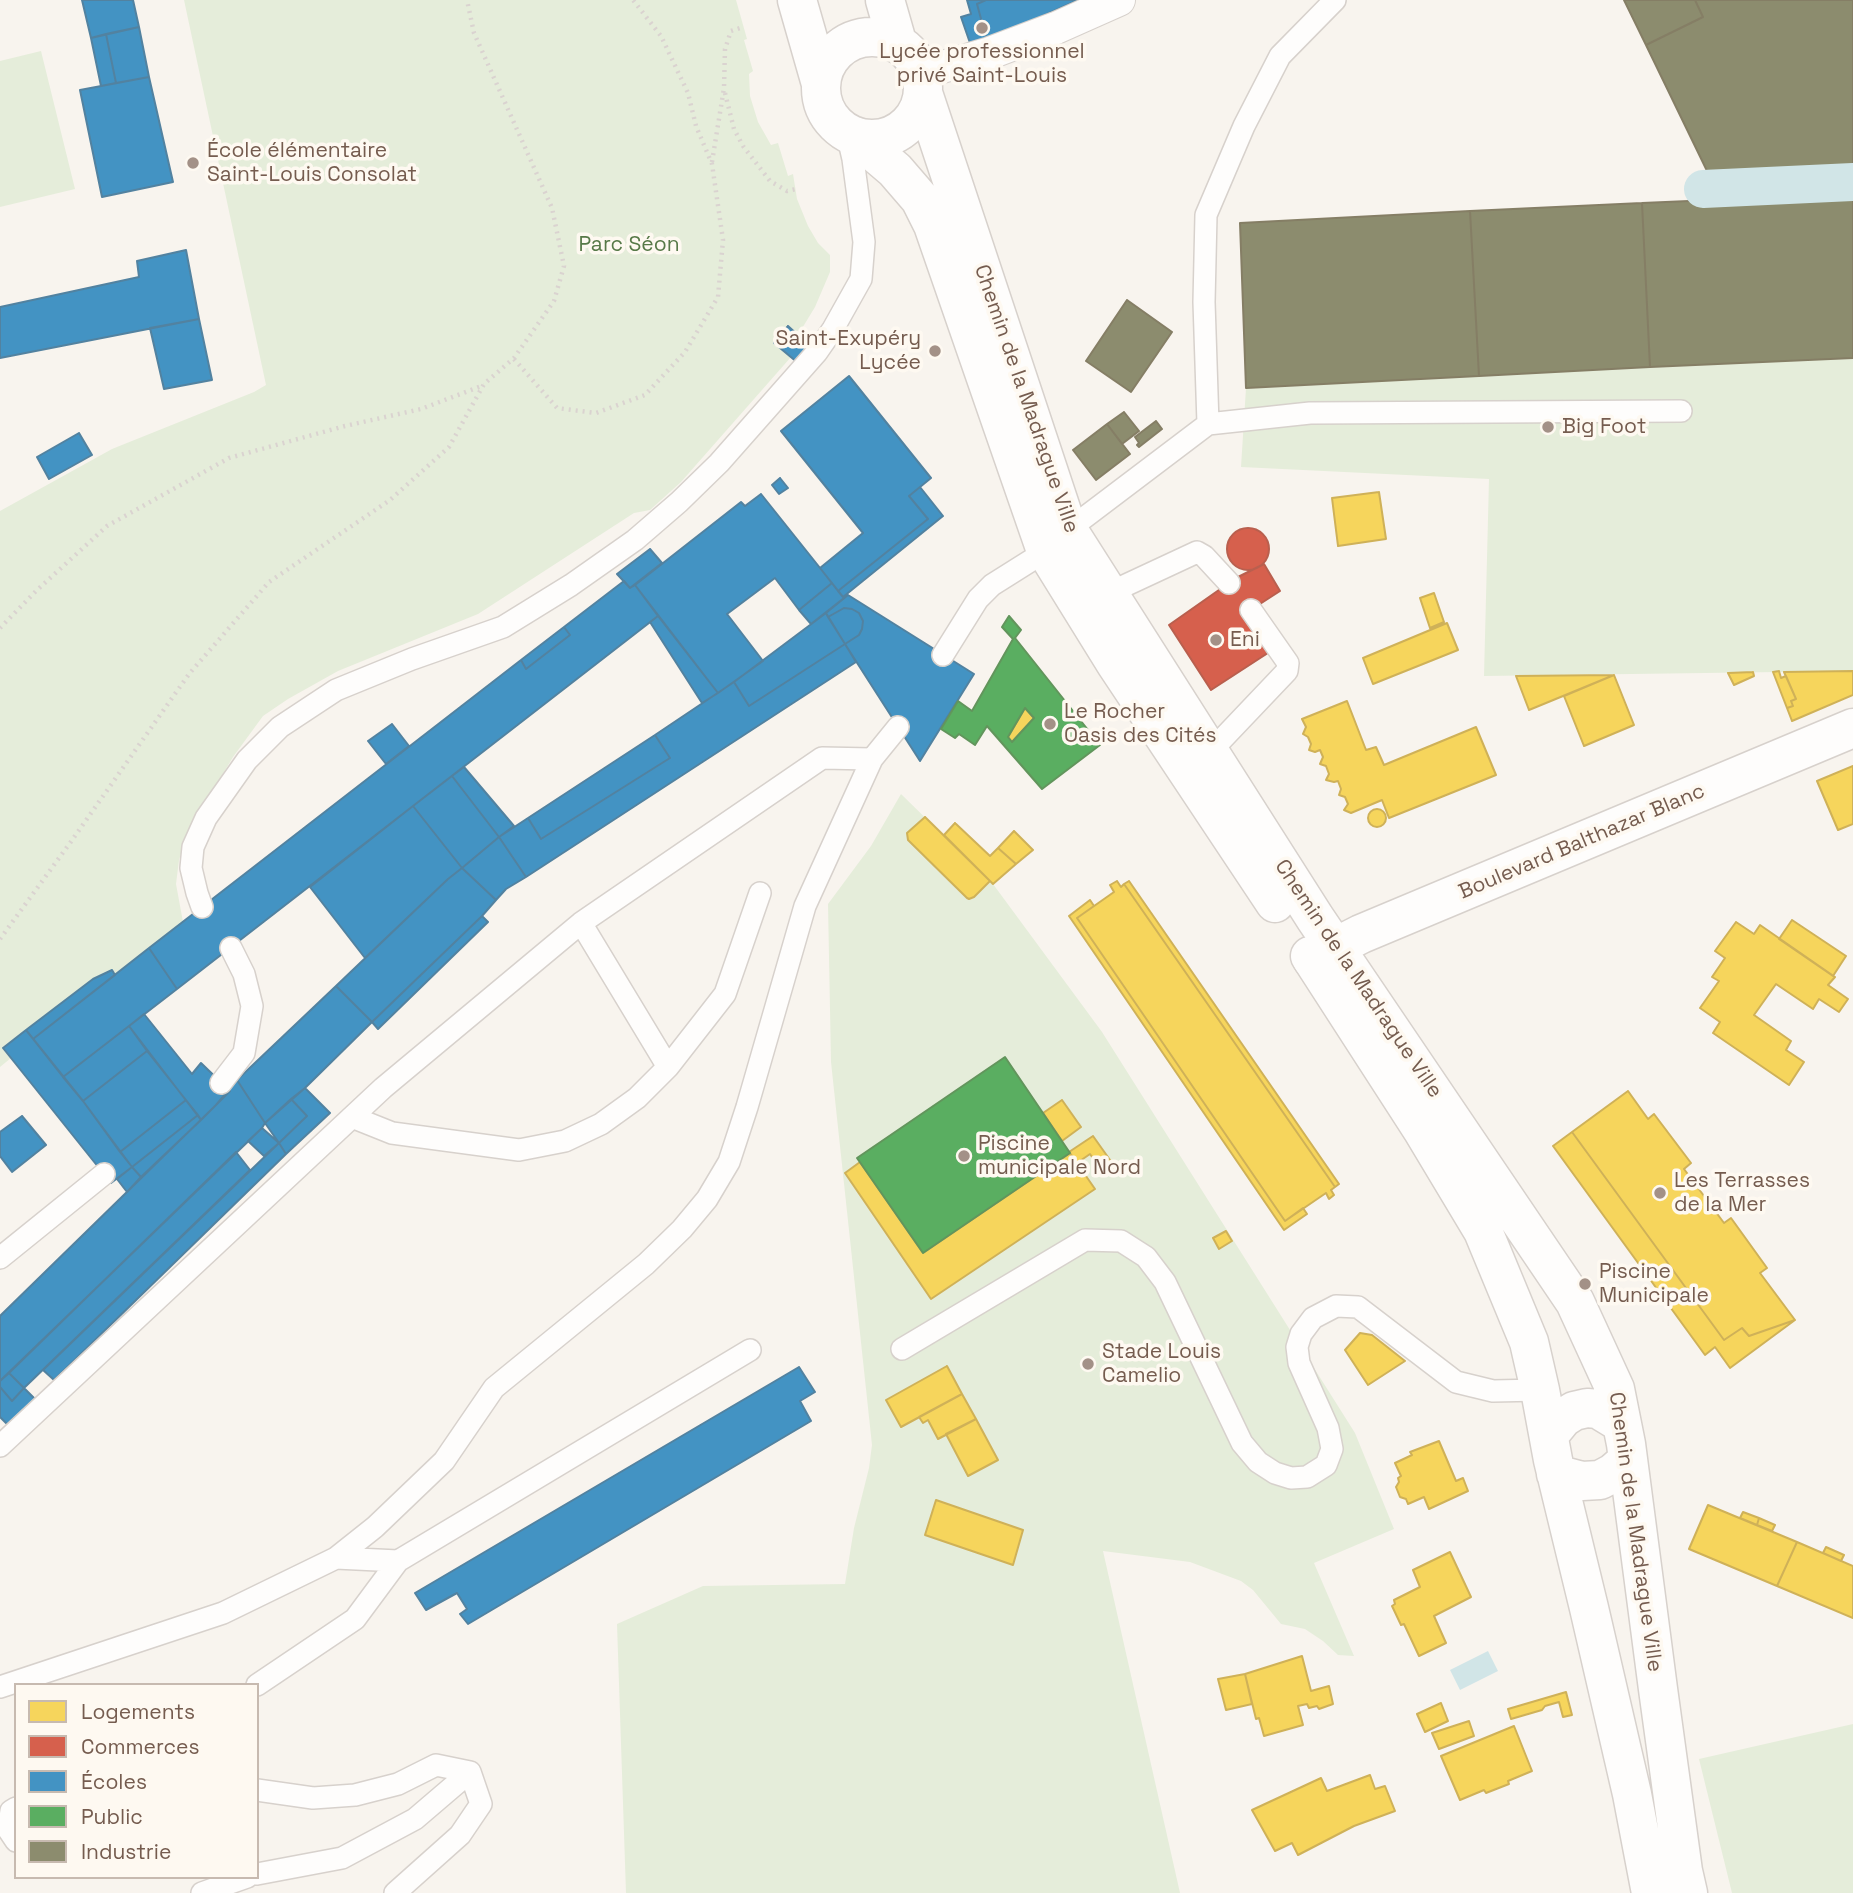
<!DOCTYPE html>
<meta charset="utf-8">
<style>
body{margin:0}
#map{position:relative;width:1853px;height:1893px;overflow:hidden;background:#f8f4ee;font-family:"Space Grotesk",sans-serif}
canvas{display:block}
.legend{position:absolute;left:14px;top:1683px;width:245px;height:196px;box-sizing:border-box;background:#fef9f1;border:2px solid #c7bab0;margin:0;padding:9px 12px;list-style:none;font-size:21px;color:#755c4f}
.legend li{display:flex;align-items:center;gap:14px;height:35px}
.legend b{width:35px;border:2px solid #c7bab0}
</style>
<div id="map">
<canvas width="1853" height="1893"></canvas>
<ul class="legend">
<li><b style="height:19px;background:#f6d55c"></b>Logements</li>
<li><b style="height:19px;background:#d6604d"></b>Commerces</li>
<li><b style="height:19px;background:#4393c3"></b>Écoles</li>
<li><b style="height:19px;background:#5aae61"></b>Public</li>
<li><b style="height:19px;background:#8c8c6e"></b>Industrie</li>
</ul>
</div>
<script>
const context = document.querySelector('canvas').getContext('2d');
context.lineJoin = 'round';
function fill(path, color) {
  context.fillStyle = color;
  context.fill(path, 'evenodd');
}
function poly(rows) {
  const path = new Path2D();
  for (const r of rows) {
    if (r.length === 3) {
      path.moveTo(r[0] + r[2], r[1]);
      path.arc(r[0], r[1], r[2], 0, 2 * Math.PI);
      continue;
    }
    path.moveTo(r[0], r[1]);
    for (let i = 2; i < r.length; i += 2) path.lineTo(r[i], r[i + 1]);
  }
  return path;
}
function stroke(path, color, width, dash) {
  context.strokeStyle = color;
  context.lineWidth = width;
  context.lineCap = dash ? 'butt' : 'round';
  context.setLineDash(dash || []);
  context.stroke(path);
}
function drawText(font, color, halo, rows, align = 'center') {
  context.font = font + ' "Space Grotesk",sans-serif';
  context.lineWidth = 7;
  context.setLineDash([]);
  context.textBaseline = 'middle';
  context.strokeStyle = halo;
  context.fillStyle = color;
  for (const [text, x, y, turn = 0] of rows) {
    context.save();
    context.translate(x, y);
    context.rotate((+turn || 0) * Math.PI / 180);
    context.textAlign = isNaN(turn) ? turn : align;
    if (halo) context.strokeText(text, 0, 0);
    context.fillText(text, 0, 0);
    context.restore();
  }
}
const green = poly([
 [184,0,736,0,747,39,744,40,753,71,749,74,750,96,758,122,771,145,778,143,788,176,793,174,797,199,808,226,818,243,830,255,830,272,815,307,798,335,788,326,791,357,681,482,650,510,634,513,478,614,338,671,288,699,263,716,233,757,189,831,179,860,176,884,183,922,115,975,112,970,93,979,3,1048,11,1058,0,1067,0,511,112,449,254,392,266,385],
 [41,51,75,189,0,207,0,61],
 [1853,194,1853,671,1484,676,1489,479,1241,467,1246,388,1240,223],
 [901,794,993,884,1102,1032,1355,1433,1394,1529,1314,1563,1354,1656,1338,1655,1323,1641,1305,1629,1281,1624,1253,1590,1241,1581,1190,1562,1103,1551,1180,1893,626,1893,617,1624,703,1586,845,1584,854,1528,869,1468,872,1445,831,1062,828,904,871,846],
 [1853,1724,1853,1893,1732,1893,1699,1759]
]);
const water = poly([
 [1488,1651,1498,1671,1460,1690,1450,1670]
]);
const homes = poly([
 [1379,492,1386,539,1338,546,1332,498,1379,492],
 [1434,593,1444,622,1430,628,1420,598,1434,593],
 [1447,623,1458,650,1373,684,1363,658,1447,623],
 [1779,671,1781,678,1786,676,1796,699,1791,701,1793,706,1787,708,1773,672,1779,671],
 [1853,671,1853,695,1792,721,1787,708,1793,706,1791,701,1796,699,1784,672,1853,671],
 [1753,672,1754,676,1734,685,1728,673,1753,672],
 [1614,675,1529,710,1516,676,1614,675],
 [1614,675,1634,725,1584,746,1564,696,1614,675],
 [1347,701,1366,750,1376,747,1384,765,1476,727,1496,775,1389,818,1382,800,1351,813,1344,810,1348,804,1345,797,1339,795,1341,789,1338,781,1334,782,1326,780,1329,774,1326,766,1320,764,1323,757,1320,750,1315,752,1309,750,1311,744,1308,737,1303,734,1306,727,1302,719,1347,701],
 [1025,708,1034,718,1012,742,1008,737,1025,708],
 [1853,766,1853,824,1838,830,1817,781,1853,766],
 [1377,818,9],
 [925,817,990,881,974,897,969,899,967,898,908,840,907,833,925,817],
 [955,823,990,856,998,848,1016,864,993,884,944,835,955,823],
 [1014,831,1033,850,1016,864,998,848,1014,831],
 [1117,881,1121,887,1124,884,1335,1187,1331,1190,1334,1195,1329,1199,1326,1193,1285,1221,1077,918,1114,892,1110,885,1117,881],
 [1129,881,1339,1184,1335,1187,1124,884,1129,881],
 [1090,900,1094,906,1077,918,1285,1221,1303,1208,1307,1214,1284,1230,1069,916,1090,900],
 [1792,920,1846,956,1833,976,1779,939,1792,920],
 [1736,922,1754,934,1760,925,1835,977,1828,985,1848,999,1839,1012,1819,999,1813,1009,1776,984,1754,1015,1791,1041,1786,1050,1804,1062,1789,1085,1713,1033,1720,1022,1700,1008,1719,981,1712,977,1725,958,1715,951,1736,922],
 [1628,1091,1648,1119,1654,1114,1691,1163,1684,1169,1724,1223,1731,1218,1767,1268,1760,1273,1795,1320,1749,1336,1742,1328,1724,1340,1572,1132,1628,1091],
 [1062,1100,1081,1127,1062,1141,1043,1113,1062,1100],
 [1572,1132,1724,1340,1742,1328,1749,1336,1795,1320,1730,1368,1715,1347,1705,1355,1553,1146,1572,1132],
 [1093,1136,1115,1167,1104,1174,1090,1154,1077,1163,1069,1152,1093,1136],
 [1070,1153,1095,1189,931,1299,845,1173,860,1162,923,1253,1070,1153],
 [1226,1231,1232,1241,1219,1249,1213,1238,1226,1231],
 [1360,1333,1372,1335,1405,1361,1368,1385,1345,1350,1360,1333],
 [947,1366,962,1394,901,1427,886,1400,947,1366],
 [962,1394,976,1419,938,1439,928,1420,923,1423,919,1417,962,1394],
 [976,1419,998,1460,968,1476,946,1434,976,1419],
 [1439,1441,1456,1481,1463,1478,1468,1491,1429,1509,1424,1497,1408,1504,1406,1499,1400,1497,1396,1487,1399,1482,1398,1478,1401,1476,1395,1463,1412,1455,1410,1452,1439,1441],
 [936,1500,1023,1530,1013,1565,925,1535,936,1500],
 [1708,1505,1797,1542,1777,1586,1689,1549,1708,1505],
 [1743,1512,1759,1518,1757,1525,1740,1518,1743,1512],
 [1759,1518,1775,1525,1772,1531,1757,1525,1759,1518],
 [1797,1542,1853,1566,1853,1618,1777,1586,1797,1542],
 [1826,1547,1844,1555,1841,1561,1823,1553,1826,1547],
 [1450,1552,1471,1597,1434,1616,1446,1643,1419,1656,1404,1624,1401,1625,1392,1606,1395,1604,1394,1600,1420,1587,1413,1570,1450,1552],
 [1302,1656,1311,1691,1329,1686,1333,1704,1319,1709,1317,1706,1309,1708,1307,1704,1298,1706,1303,1725,1264,1736,1259,1718,1256,1719,1245,1674,1302,1656],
 [1245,1674,1252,1704,1226,1710,1218,1679,1245,1674],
 [1566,1692,1572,1715,1563,1717,1559,1702,1545,1706,1542,1710,1511,1719,1508,1709,1566,1692],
 [1441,1703,1448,1721,1425,1732,1417,1714,1441,1703],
 [1469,1721,1474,1736,1439,1749,1432,1733,1469,1721],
 [1514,1726,1532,1771,1508,1781,1509,1784,1486,1793,1484,1790,1460,1800,1441,1756,1514,1726],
 [1370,1775,1375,1789,1385,1786,1395,1811,1354,1826,1298,1855,1292,1843,1275,1851,1252,1810,1321,1778,1327,1791,1370,1775]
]);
const shops = poly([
 [1248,549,21],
 [1264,564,1280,591,1246,613,1271,651,1211,690,1169,625,1236,578,1264,564]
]);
const schools = poly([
 [82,0,133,0,139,27,91,38,82,0],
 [967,0,986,0,977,4,987,41,970,43,961,17,971,14,967,0],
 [986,0,1078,0,987,41,977,4,986,0],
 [139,27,149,77,116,83,106,34,139,27],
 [106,34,116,83,101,86,91,38,106,34],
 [149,77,173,182,102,197,80,90,149,77],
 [186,250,199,319,0,358,0,307,139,277,137,261,186,250],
 [199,319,212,380,164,389,150,328,199,319],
 [788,326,811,347,798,363,774,343,788,326],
 [849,376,931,478,909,496,928,519,838,591,820,568,863,533,781,431,849,376],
 [79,433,92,455,49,479,37,457,79,433],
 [780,478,788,488,779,494,772,485,780,478],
 [920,487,943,516,843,597,838,591,928,519,909,496,920,487],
 [761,494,832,583,799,610,775,578,727,614,763,661,718,693,635,585,741,502,745,506,761,494],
 [650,549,662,563,630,588,617,574,650,549],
 [624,581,630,588,635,585,658,616,177,989,149,948,521,660,526,669,570,635,564,627,624,581],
 [832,583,844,598,811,624,799,610,832,583],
 [848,595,974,674,920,761,845,644,859,635,862,629,863,621,859,613,852,609,844,608,828,617,826,613,848,595],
 [844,608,852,609,859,613,863,621,862,629,859,635,845,644,828,617,844,608],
 [826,613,845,644,749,706,734,682,826,613],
 [658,616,718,693,702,703,650,622,658,616],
 [564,627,570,635,526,669,521,660,564,627],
 [845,644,856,662,526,877,499,837,528,818,541,839,670,758,655,735,734,682,749,706,845,644],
 [392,724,409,746,386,764,368,741,392,724],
 [655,735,670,758,541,839,528,818,655,735],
 [464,767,514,826,499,837,452,776,464,767],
 [452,776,499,837,462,868,413,806,452,776],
 [413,806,462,868,448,879,365,958,310,887,413,806],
 [499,837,526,877,506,889,496,900,462,868,499,837],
 [462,868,496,900,482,916,372,1022,336,986,448,879,462,868],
 [482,916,488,922,378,1029,372,1022,482,916],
 [149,948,177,989,63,1077,33,1039,149,948],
 [112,970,115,975,33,1039,26,1030,93,979,112,970],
 [336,986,372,1022,305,1088,265,1123,237,1080,336,986],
 [144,1014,192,1074,201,1063,230,1091,201,1120,129,1026,144,1014],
 [129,1026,147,1051,83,1101,63,1077,129,1026],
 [26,1030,83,1101,132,1167,111,1183,3,1048,26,1030],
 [147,1051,186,1100,120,1152,83,1101,147,1051],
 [237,1080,265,1123,262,1128,0,1381,0,1316,216,1105,237,1080],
 [305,1088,330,1113,286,1154,279,1143,307,1116,291,1099,305,1088],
 [291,1099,307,1116,279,1143,265,1123,291,1099],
 [186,1100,198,1115,132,1167,120,1152,186,1100],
 [198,1115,201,1120,141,1177,132,1167,198,1115],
 [22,1116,46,1145,12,1172,0,1156,0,1132,22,1116],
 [262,1128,279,1143,264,1156,248,1141,262,1128],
 [279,1143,286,1154,54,1380,43,1370,279,1143],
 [236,1152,250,1170,24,1388,9,1373,236,1152],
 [132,1167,141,1177,127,1192,117,1179,132,1167],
 [799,1367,815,1392,800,1401,811,1421,468,1624,460,1614,467,1609,457,1593,426,1610,415,1593,799,1367],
 [9,1373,24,1388,12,1401,0,1387,0,1381,9,1373],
 [0,1387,12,1401,24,1388,36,1400,8,1425,0,1417,0,1387]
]);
const public = poly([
 [1009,616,1021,630,1015,638,1100,745,1042,789,987,726,975,745,959,734,955,738,941,729,958,701,972,711,1013,639,1002,627,1009,616],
 [1025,708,1034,718,1012,742,1008,737,1025,708],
 [1005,1057,1070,1153,923,1253,857,1158,1005,1057]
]);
const industry = poly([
 [1624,0,1695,0,1703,17,1646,45,1624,0],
 [1695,0,1853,0,1853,168,1709,175,1646,45,1703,17,1695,0],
 [1853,194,1853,358,1650,367,1642,203,1853,194],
 [1642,203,1650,367,1479,376,1470,211,1642,203],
 [1470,211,1479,376,1246,388,1240,223,1470,211],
 [1127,300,1172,332,1131,392,1086,361,1127,300],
 [1124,412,1139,431,1122,444,1107,424,1124,412],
 [1156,421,1162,429,1139,447,1137,445,1139,443,1135,437,1156,421],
 [1107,424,1130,454,1096,480,1073,450,1107,424]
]);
const canal = poly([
 [1703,189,1853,182]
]);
const path = poly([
 [725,93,734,129,743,146,770,181,787,191,796,189],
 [712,162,724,88,725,49,731,31,743,27],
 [514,359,557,408,596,413,645,395,685,352,718,297,723,240,712,164,696,126,688,93,661,36,633,0],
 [0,628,36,591,107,526,229,458,345,426,421,409,484,385],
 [0,939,70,843,189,674,269,582,390,500,449,447,484,384,514,358,554,301,564,266,552,208,474,33,467,0]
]);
const service = poly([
 [1208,424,1204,302,1206,215,1244,126,1280,56,1335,0],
 [1068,530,1208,424,1310,413,1681,411],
 [1109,593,1197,552,1204,556,1229,583],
 [943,655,978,599,992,585,1046,551],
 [1210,752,1287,671,1288,663,1251,610],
 [202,907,197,893,191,868,193,847,206,818,247,760,280,727,336,690,412,659,503,627,571,585,635,540,679,502,719,463,817,352,833,329,861,279,864,242,853,159,847,133],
 [581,923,668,1067],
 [221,1083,244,1053,252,1006,244,974,231,948],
 [352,1117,392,1133,519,1150,565,1141,601,1124,637,1098,668,1067,725,994,760,893],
 [0,1258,104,1174],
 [902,1349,1085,1240,1121,1241,1146,1257,1165,1282,1242,1443,1258,1462,1275,1473,1291,1478,1307,1477,1326,1465,1332,1449,1328,1428,1299,1363,1297,1347,1301,1334,1313,1318,1336,1306,1358,1307,1456,1382,1493,1391,1540,1390],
 [0,1446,383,1088,581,923,822,758,872,759],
 [336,1558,398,1561,750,1350],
 [257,1685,355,1619,398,1561],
 [0,1687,223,1613,336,1558,375,1527,444,1461,494,1388,646,1264,682,1229,707,1199,729,1162,747,1107,805,906,872,759,898,727],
 [257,1790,313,1798,355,1795,398,1784,436,1765,470,1772,481,1804,460,1835,395,1893],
 [16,1808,11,1811,8,1829,16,1841],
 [257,1874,342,1858,415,1819,470,1772],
 [202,1893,247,1877]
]);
const pedestrian = poly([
 [922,73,990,53,1056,28,1119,0]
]);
const minor = poly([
 [1312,959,1361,934,1853,728]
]);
const tertiary = poly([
 [797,0,821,84],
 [885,0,897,42],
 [872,88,51],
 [923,93,1068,530,1315,918,1575,1302,1615,1389,1626,1444,1658,1689,1683,1871,1688,1893],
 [855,136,895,170,920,199,933,225,1046,551,1116,664,1275,903],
 [1310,956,1423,1131,1483,1231,1529,1342,1540,1390,1553,1460,1589,1608,1632,1794,1651,1893],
 [1549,1435,1563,1418,1574,1411,1587,1408,1598,1409,1621,1423],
 [1556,1474,1582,1481,1600,1480,1613,1473,1628,1460]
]);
const markers = [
 [982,28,7,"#a39187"],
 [193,163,7,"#a39187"],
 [935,351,7,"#a39187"],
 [1548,427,7,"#a39187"],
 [1216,640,7,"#a39187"],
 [1050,724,7,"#a39187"],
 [964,1156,7,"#a39187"],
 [1660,1193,7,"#a39187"],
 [1585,1284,7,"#a39187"],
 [1088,1364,7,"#a39187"]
];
const poiNames = [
 ["Lycée professionnel",982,52,"center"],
 ["privé Saint-Louis",982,76,"center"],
 ["École élémentaire",207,151],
 ["Saint-Louis Consolat",207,175],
 ["Saint-Exupéry",921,339,"right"],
 ["Lycée",921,363,"right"],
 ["Big Foot",1562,427],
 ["Eni",1230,640],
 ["Le Rocher",1064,712],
 ["Oasis des Cités",1064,736],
 ["Piscine",978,1144],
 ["municipale Nord",978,1168],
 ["Les Terrasses",1674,1181],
 ["de la Mer",1674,1205],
 ["Piscine",1599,1272],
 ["Municipale",1599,1296],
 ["Stade Louis",1102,1352],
 ["Camelio",1102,1376]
];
const parkNames = [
 ["Parc Séon",629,245]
];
const streetNames = [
 ["Chemin de la Madrague Ville",1026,399,71],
 ["Boulevard Balthazar Blanc",1582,842,-23],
 ["Chemin de la Madrague Ville",1358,979,56],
 ["Chemin de la Madrague Ville",1635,1532,82]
];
fill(green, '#e5edda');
fill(water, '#d1e5e7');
fill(homes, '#f6d55c');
stroke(homes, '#cfb158', 2);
fill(shops, '#d6604d');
stroke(shops, '#b95f4e', 2);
fill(schools, '#4393c3');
stroke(schools, '#5282a0', 2);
fill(public, '#5aae61');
stroke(public, '#62955c', 2);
fill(industry, '#8c8c6e');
stroke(industry, '#857e65', 2);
stroke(canal, '#d1e5e7', 38);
stroke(service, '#d7d1cc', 24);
stroke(pedestrian, '#d7d1cc', 34);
stroke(minor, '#d7d1cc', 41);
stroke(tertiary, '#d7d1cc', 41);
stroke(path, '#dad3d0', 4.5, [2, 5]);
stroke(service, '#fefdfc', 21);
stroke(pedestrian, '#fefdfc', 32);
stroke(minor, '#fefdfc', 38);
stroke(tertiary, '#fefdfc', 38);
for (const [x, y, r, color] of markers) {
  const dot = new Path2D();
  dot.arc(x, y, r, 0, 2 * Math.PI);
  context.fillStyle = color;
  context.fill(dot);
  stroke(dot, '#fef9f1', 2.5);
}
drawText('21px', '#755c4f', '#fef9f1', poiNames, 'left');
drawText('21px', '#577948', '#fef9f1', parkNames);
drawText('21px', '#755c4f', '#fef9f1', streetNames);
</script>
